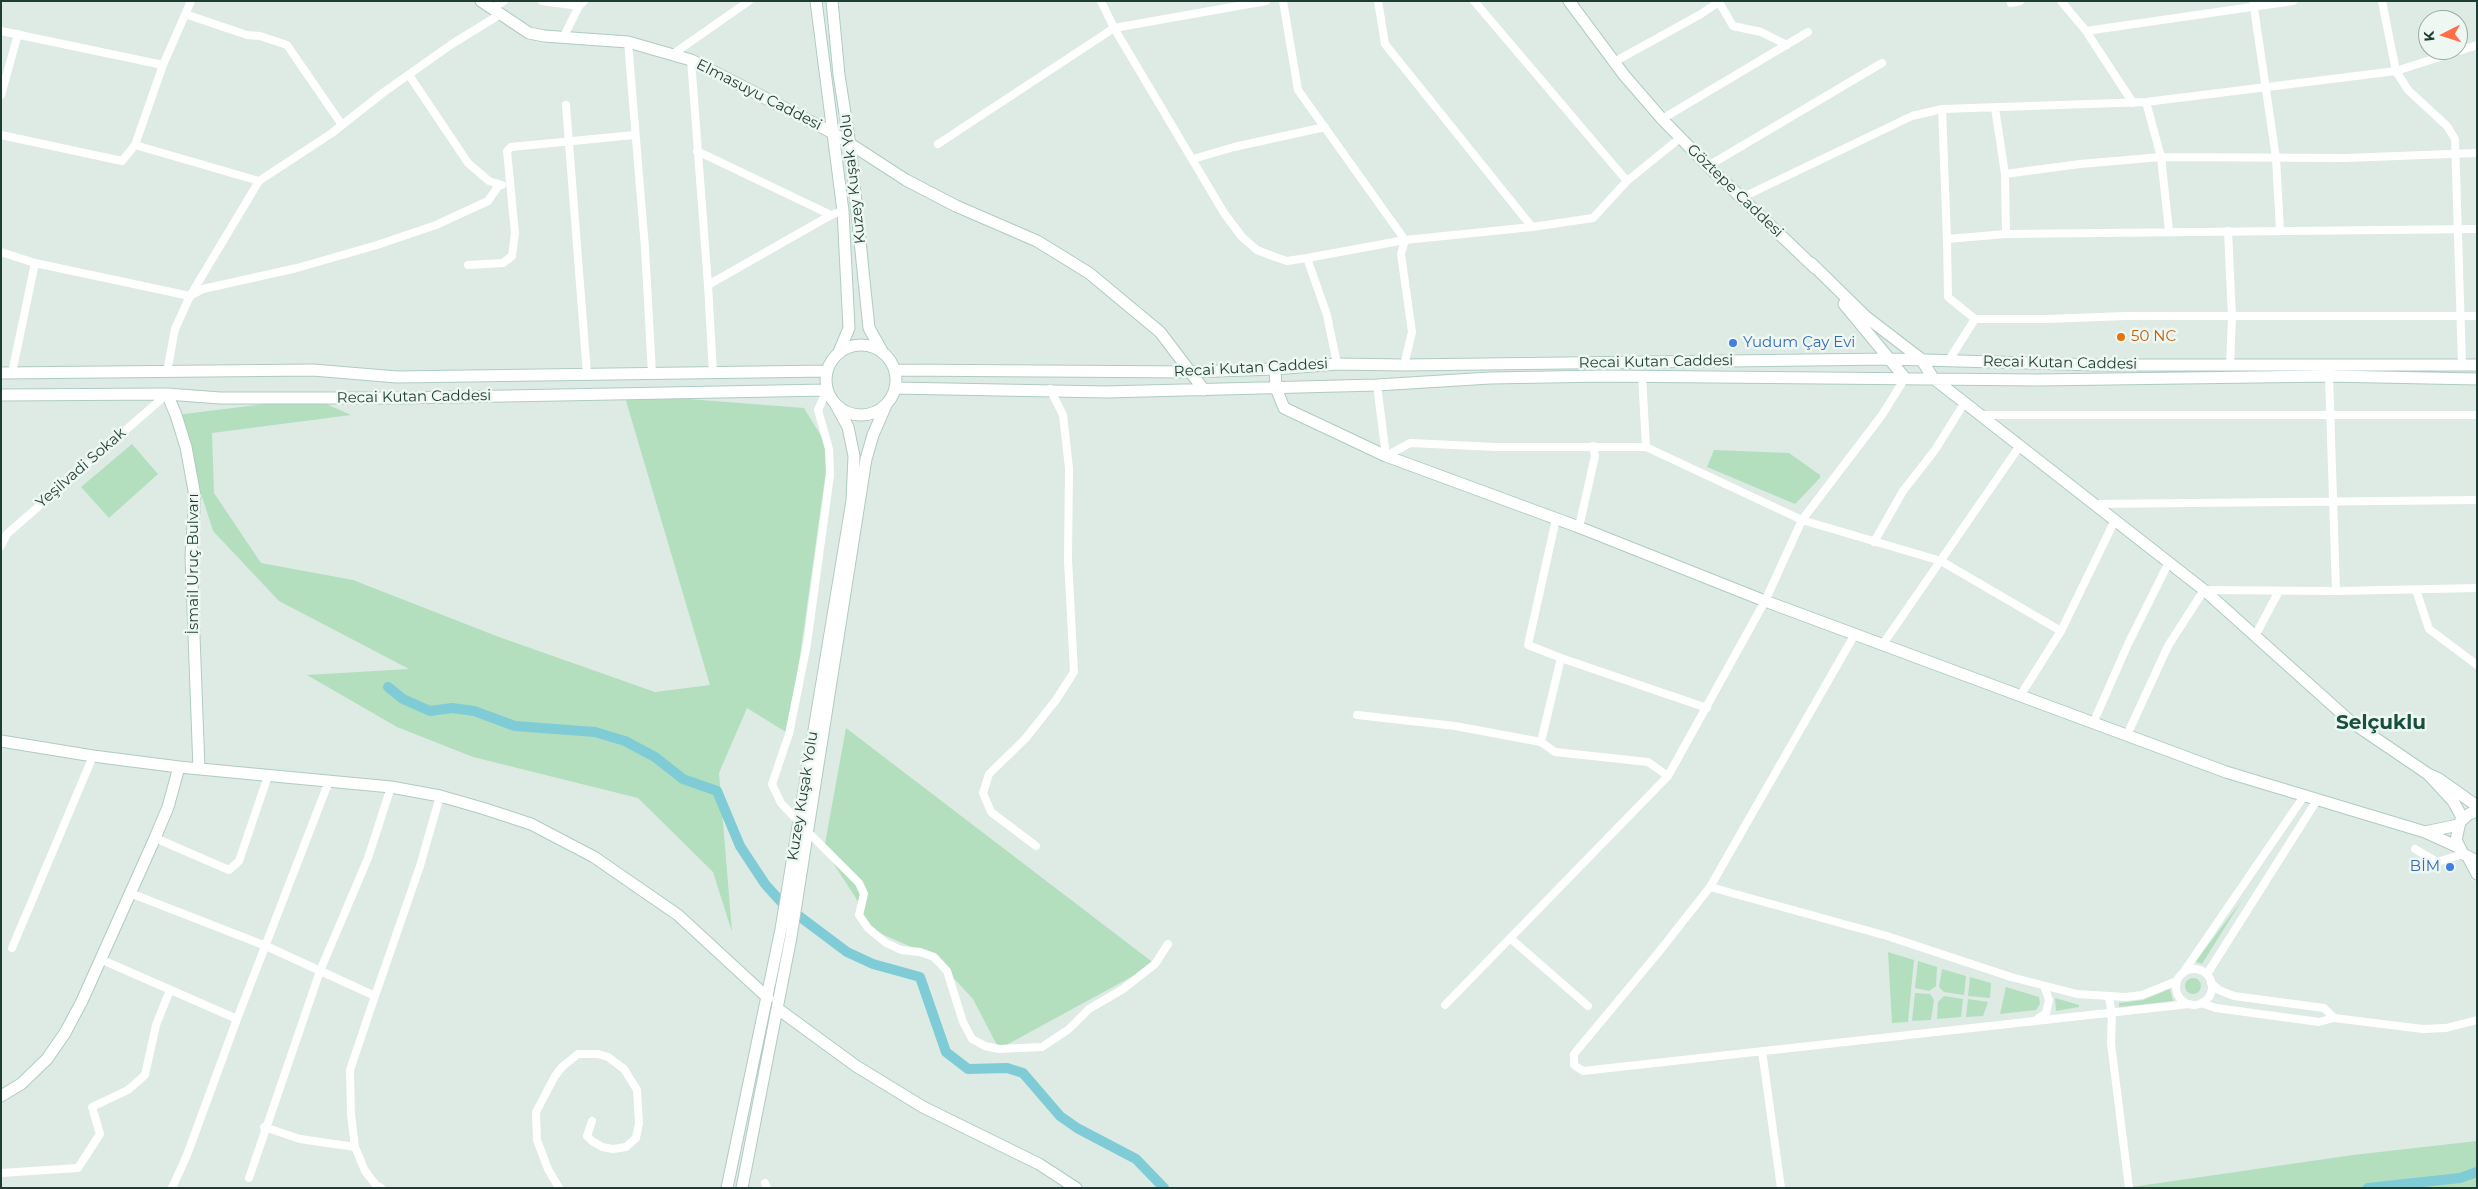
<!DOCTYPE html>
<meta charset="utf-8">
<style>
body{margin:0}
#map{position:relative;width:2478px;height:1189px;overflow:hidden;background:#ddebe4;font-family:Montserrat,sans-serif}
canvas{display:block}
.frame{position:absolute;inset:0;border:2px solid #1d3c33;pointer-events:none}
.north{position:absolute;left:2418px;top:10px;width:50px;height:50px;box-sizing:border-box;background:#eef7f2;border:1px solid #9aaca6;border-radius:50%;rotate:265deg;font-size:14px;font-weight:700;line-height:20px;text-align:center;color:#1d3c33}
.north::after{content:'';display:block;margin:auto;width:18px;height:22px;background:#ff6e47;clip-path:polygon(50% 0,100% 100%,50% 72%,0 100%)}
</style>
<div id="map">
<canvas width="2478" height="1189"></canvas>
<div class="frame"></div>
<div class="north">K</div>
</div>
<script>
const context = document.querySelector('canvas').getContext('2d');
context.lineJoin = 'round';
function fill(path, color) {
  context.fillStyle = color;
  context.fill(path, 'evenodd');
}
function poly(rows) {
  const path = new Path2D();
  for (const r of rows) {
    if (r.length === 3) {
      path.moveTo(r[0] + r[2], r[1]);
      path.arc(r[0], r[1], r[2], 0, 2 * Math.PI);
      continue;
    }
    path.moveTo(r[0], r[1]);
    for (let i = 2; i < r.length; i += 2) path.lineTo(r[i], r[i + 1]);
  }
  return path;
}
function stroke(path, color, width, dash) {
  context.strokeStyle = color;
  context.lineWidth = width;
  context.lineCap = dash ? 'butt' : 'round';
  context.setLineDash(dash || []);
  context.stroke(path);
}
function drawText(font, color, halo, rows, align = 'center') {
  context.font = font + ' Montserrat,sans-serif';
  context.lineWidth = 5;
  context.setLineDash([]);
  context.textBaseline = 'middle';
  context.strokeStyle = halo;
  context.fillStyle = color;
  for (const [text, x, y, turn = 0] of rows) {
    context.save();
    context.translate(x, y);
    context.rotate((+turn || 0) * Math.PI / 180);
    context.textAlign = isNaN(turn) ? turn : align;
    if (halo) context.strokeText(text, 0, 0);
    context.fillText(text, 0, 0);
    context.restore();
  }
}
const green = poly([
 [624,394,804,408,829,449,789,734,747,708,719,773,732,932,713,872,638,798,473,757,397,727,307,675,409,669,279,601,213,531,176,415,313,398,351,415,212,433,214,493,261,563,353,580,499,637,655,692,710,685],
 [132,444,158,474,109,518,81,487],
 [1714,450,1789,453,1820,475,1820,478,1795,504,1707,467],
 [846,728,1155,964,999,1049,973,999,934,957,868,928,861,906,824,849],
 [2242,900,2202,964,2196,962,2196,961],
 [1888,952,1914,960,1908,1022,1892,1023],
 [1918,961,1937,967,1936,986,1929,991,1915,988],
 [1942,969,1966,976,1964,995,1944,992,1939,987],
 [1970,977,1991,983,1990,998,1968,996],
 [2193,986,8],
 [2006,987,2039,997,2040,1004,2036,1010,2000,1014],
 [2170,989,2173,1001,2119,1007,2119,1003,2143,1000],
 [1915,993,1930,994,1934,1000,1931,1020,1912,1021],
 [1944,996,1963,999,1961,1017,1937,1019,1938,1002],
 [2055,998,2079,1005,2079,1007,2056,1011],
 [1968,999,1988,1002,1983,1016,1966,1017],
 [2477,1141,2477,1188,2125,1188,2353,1155]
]);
const canal = poly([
 [388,687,403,699,430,711,452,708,474,711,515,726,595,732,625,741,655,757,683,779,717,791,740,846,765,884,783,904,847,952,873,964,920,977,946,1052,968,1069,1007,1068,1023,1073,1060,1116,1077,1128,1136,1159,1164,1188],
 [2368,1188,2460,1178,2477,1172]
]);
const street = poly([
 [542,1,579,6,584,1],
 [1101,1,1114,28,1224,213,1242,237,1257,250,1275,257,1287,261,1307,258],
 [1283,1,1298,90,1405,240,1532,227,1593,218,1627,181,1680,138],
 [1378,1,1385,44,1532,227],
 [1474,1,1627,181],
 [2061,1,2086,31,2133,103],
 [2253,1,2276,158,2280,230],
 [2382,1,2396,71,2408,90,2447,126,2455,139,2462,365],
 [1719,2,1733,26,1761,32,1787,45],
 [2011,3,2020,1],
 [491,9,504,1],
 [185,14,247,35,260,36,287,45,342,125],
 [1,31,163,65,191,1],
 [2086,31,2293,1],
 [564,36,579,6,578,2],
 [628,42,645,248,652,373],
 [673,54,749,1],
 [691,60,708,285,713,373],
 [1614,62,1701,14,1720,1],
 [163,65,135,145,259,181],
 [409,75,468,163,489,181,502,185],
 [1,95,18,34],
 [2146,102,2161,157,2169,231],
 [566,105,587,374],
 [1995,108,2005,174,2080,164,2161,157,2345,158,2477,153],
 [1942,109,1947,239],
 [1662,119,1808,32],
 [1,135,122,161,135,145],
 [938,144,1114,28,1266,1],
 [697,151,831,215],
 [1193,159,1234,147,1325,127],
 [1708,166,1882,63],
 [2005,174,2006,234],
 [1741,198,1912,116,1942,109,2146,102,2396,71,2477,45],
 [2477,229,2006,234,1947,239,1948,297,1975,319,2045,319,2126,316,2477,316],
 [2228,231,2232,317,2230,366],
 [1,252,35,263,190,296,259,181,332,133,384,92,452,44,499,15],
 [468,265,503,263,512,256,515,233,507,151,511,147,634,135],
 [708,285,831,215,843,211],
 [1949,360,1975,319],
 [1337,364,1327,315,1307,258,1405,240,1401,254,1412,332,1404,365],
 [167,372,175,329,190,296,203,289,297,268,377,245,436,225,488,201,499,185],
 [12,373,35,263],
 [1642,376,1646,447],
 [2329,376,2336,591],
 [1377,385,1386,456,1410,443,1496,447,1646,447,1802,520,1941,561,2061,631],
 [1980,415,2477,415],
 [2095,504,2477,500],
 [1579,527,1595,456,1593,446],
 [1874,542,1903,491,1935,450,1965,402],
 [1,546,7,534,167,394],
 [2416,590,2429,629,2477,665],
 [1855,634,1710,887,1658,953,1574,1054,1574,1065,1583,1071,2189,1004],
 [2255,636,2279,591],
 [1883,644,2019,447],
 [1561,658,1707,708],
 [2020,696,2061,631,2115,520],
 [1357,715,1455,726,1541,742,1555,752,1648,762,1668,776],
 [2094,721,2128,644,2169,562],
 [2127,735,2168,646,2204,590,2336,591,2477,588],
 [1541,742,1561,658,1528,645,1556,519],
 [797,820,781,803,772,784,789,734,807,644,830,475,829,449,818,410,827,390],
 [812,836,859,883,864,894,859,915,868,928,886,943,901,950,920,952,934,957,947,971,963,1022,972,1039,985,1046,999,1049,1042,1047,1069,1029,1089,1009,1123,989,1155,964,1168,944],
 [155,838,229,870,239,861,268,776],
 [1036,846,991,812,983,793,989,774,1025,739,1056,700,1074,672,1068,560,1069,468,1063,415,1050,389],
 [2415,849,2437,862,2463,854],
 [1710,887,1887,936,2011,977,2077,994,2126,997,2142,995,2177,981],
 [130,893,266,946,375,996,420,866,440,796],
 [1510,938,1588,1006],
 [12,948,93,756],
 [100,959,237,1019,329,781],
 [2194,987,18],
 [2183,973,2304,796],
 [2207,974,2317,800],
 [2109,998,2112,1014,2111,1043,2129,1188],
 [2201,1003,2216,1008,2319,1022,2334,1018,2324,1008,2234,996,2219,990,2211,983],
 [1445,1005,1668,776,1765,601,1802,520,1882,415,1905,378],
 [2334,1018,2423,1029,2446,1028,2477,1020],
 [2036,1020,2046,1013,2049,1000,2044,986],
 [1762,1051,1781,1188],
 [264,1127,300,1139,355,1147,365,1171,376,1185,381,1188],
 [355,1147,351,1114,350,1070,375,996],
 [1,1173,78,1168,100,1134,92,1107,128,1090,145,1075,156,1025,170,990],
 [249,1178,320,971,368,858,391,787],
 [765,1183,767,1188],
 [172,1188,187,1155,237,1019],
 [559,1188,548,1169,537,1140,536,1112,555,1076,562,1067,578,1054,598,1054,608,1057,624,1069,637,1090,639,1123,636,1138,626,1147,613,1149,602,1147,592,1141,587,1136,592,1121]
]);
const secondary = poly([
 [481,1,529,33,544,36,628,42,691,60,835,134,906,180,956,206,1037,241,1089,273,1160,332,1204,390],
 [816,1,843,211,849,328,839,352],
 [832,1,839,75,850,145,869,328,883,353],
 [1569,1,1624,75,1662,119,1708,166,1815,268],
 [1811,263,1865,316,1921,359,1933,378,2204,590,2350,721,2428,774],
 [1844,304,1905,378],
 [861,380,35],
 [1275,369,1276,388,1284,408,1386,456,1576,526,1765,601,2226,772,2425,832],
 [895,370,1190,372,1275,369,1337,364,1404,365,1890,359,2097,365,2477,365],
 [1,373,313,370,397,377,827,371],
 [895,388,1106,392,1377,385,1490,378,1605,376,2038,380,2329,376,2477,379],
 [167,394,176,415,186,447,195,496,191,556,199,769],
 [1,395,167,394,220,398,399,398,827,390],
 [1,741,93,756,179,767,391,787,440,796,482,808,531,824,594,857,678,915,768,998],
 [2477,811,2469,814,2460,822,2456,840,2463,854,2477,861],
 [2463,819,2453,801,2428,774,2439,779,2477,806],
 [2458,847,2425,832,2458,825],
 [2469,859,2477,874],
 [778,1009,856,1066,923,1107,1039,1164,1076,1188],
 [1,1096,21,1084,47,1059,65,1033,82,1001,155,838,168,807,179,767],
 [727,1188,781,929,852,501,854,456,848,427,836,405],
 [742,1188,791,937,866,459,873,435,886,405]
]);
const markers = [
 [2121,337,5,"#e8710a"],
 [1733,343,5,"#3f7fe0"],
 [2450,867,5,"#3f7fe0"]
];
const streetNames = [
 ["Elmasuyu Caddesi",759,95,27],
 ["Kuzey Kuşak Yolu",853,179,-97],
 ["Göztepe Caddesi",1735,191,44],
 ["Recai Kutan Caddesi",1656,362,-1],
 ["Recai Kutan Caddesi",2060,363,1],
 ["Recai Kutan Caddesi",1251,368,-3],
 ["Recai Kutan Caddesi",414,397,-1],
 ["Yeşilvadi Sokak",81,468,-41],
 ["İsmail Uruç Bulvarı",194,564,-90],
 ["Kuzey Kuşak Yolu",803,796,-81]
];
const foodNames = [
 ["50 NC",2131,337]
];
const shopNames = [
 ["Yudum Çay Evi",1743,343],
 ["BİM",2440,867,"right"]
];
const districtNames = [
 ["Selçuklu",2381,723]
];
fill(green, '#b3dfbe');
stroke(canal, '#7fccd7', 10);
stroke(secondary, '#afccc0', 13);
stroke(street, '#fff', 8);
stroke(secondary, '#fff', 11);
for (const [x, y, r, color] of markers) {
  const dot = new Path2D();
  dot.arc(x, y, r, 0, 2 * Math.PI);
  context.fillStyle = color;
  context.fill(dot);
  stroke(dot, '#eef7f2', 2);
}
drawText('15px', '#1d3c33', '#eef7f2', streetNames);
drawText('15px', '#c56008', '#eef7f2', foodNames, 'left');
drawText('15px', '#366cbe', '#eef7f2', shopNames, 'left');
drawText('bold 20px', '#185040', '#eef7f2', districtNames);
</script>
